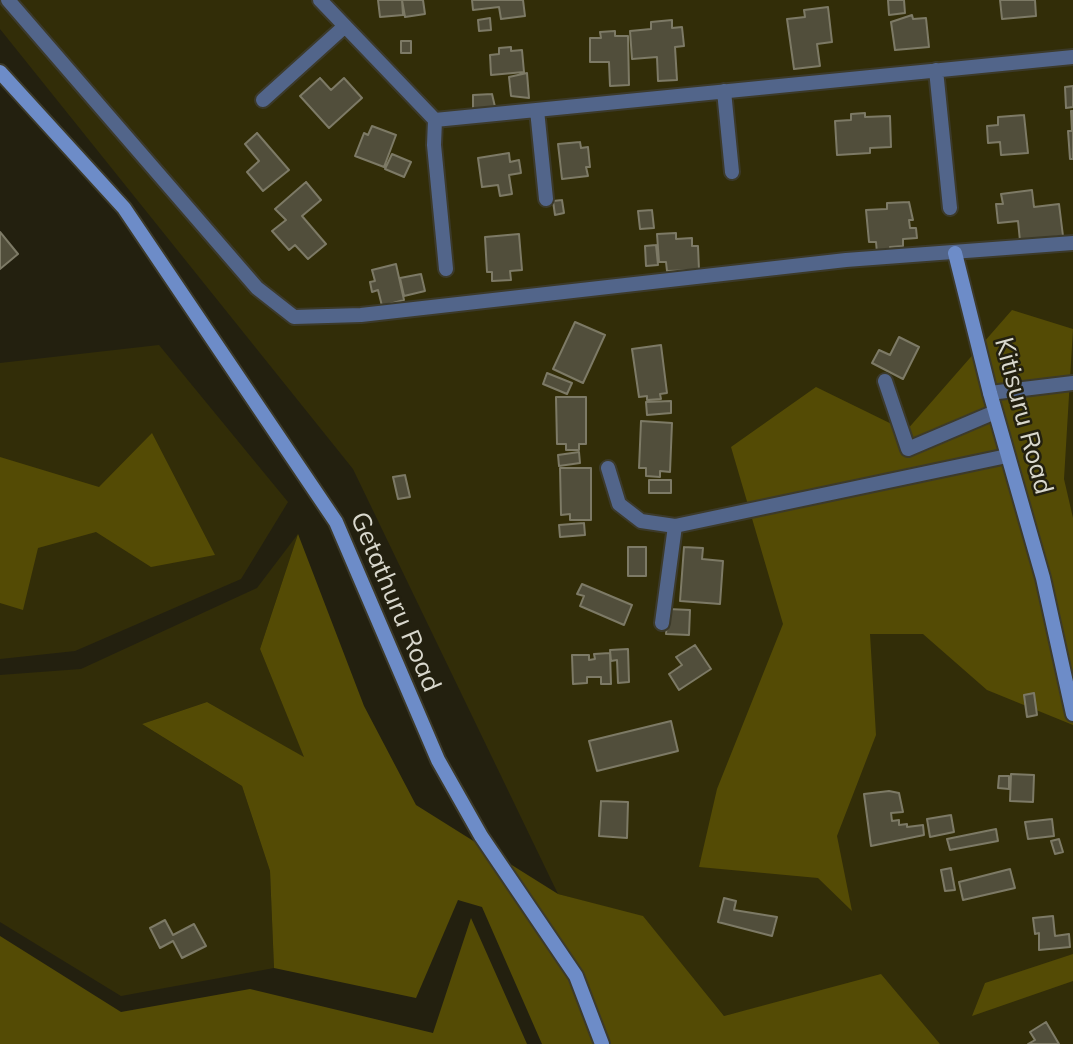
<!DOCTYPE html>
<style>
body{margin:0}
canvas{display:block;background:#23200f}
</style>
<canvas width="1073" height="1044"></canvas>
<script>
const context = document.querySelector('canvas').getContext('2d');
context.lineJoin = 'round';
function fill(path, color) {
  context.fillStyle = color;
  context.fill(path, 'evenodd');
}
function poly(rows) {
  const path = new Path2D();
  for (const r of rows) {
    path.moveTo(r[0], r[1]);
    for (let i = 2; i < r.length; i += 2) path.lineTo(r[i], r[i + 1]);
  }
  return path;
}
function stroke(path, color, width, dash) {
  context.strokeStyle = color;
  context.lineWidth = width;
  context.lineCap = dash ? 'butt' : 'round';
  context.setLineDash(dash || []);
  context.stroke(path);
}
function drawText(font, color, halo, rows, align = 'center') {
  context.font = font + ' Mulish,sans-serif';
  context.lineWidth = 5;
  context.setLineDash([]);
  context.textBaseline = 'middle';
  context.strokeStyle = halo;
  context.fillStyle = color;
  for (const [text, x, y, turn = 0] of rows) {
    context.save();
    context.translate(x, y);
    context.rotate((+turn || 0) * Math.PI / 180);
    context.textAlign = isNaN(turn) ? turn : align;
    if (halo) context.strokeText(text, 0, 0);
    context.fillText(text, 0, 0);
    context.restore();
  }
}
const green = poly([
 [0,0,1073,0,1073,1044,940,1044,931,1035,783,1001,724,1016,643,917,558,894,353,469,0,29],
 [159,345,288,502,241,579,75,651,0,659,0,363],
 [298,534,260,649,305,758,207,702,142,724,242,786,270,871,274,968,121,996,0,922,0,675,81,669,257,588]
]);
const forest = poly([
 [1012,310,1073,329,1064,479,1073,518,1073,725,987,690,923,634,870,634,876,735,837,836,852,911,818,878,699,867,717,789,783,624,731,447,816,387,906,431],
 [152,433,215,555,151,567,96,532,38,548,23,610,0,603,0,457,99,487],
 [298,534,364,706,416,805,558,894,643,916,724,1016,881,974,940,1044,542,1044,482,907,458,900,416,998,274,968,270,871,242,786,142,724,207,702,304,757,260,649],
 [471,918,527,1044,0,1044,0,936,121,1012,250,989,433,1033],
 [1073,954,1073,981,972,1016,985,983]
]);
const building = poly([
 [378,0,402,0,403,15,380,17,378,0],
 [402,0,423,0,425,14,405,17,402,0],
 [472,0,523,0,525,16,501,19,499,7,473,10,472,0],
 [888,0,904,0,905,13,889,15,888,0],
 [1000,0,1035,0,1036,16,1002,19,1000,0],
 [828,7,832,42,817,44,820,66,794,69,787,19,805,17,804,10,828,7],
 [912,15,913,19,926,18,929,47,895,50,891,22,912,15],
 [490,18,491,30,479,31,478,20,490,18],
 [672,20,672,28,682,27,684,46,675,47,677,80,658,81,657,57,632,59,630,31,651,29,651,22,672,20],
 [615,31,615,36,628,36,629,85,610,86,609,62,590,62,590,38,601,38,600,32,615,31],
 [401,41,411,41,411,53,401,53,401,41],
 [511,47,511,51,522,50,524,72,491,75,490,55,499,54,499,48,511,47],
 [527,73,529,98,511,96,509,77,527,73],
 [320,78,331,90,344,78,362,98,329,128,300,96,320,78],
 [1073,86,1073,107,1066,108,1065,87,1073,86],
 [492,94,496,111,473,112,473,95,492,94],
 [1071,111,1073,111,1073,159,1070,159,1068,131,1072,131,1071,111],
 [865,113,865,117,890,116,891,147,870,148,870,153,837,155,835,121,851,120,851,114,865,113],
 [1024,115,1028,153,1001,155,1000,142,988,143,987,126,998,125,998,117,1024,115],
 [372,126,396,135,384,167,355,156,364,133,368,135,372,126],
 [257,133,289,170,263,191,247,172,259,161,245,144,257,133],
 [580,142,581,148,588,147,590,167,586,167,588,176,562,179,558,144,580,142],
 [509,153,510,162,519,160,521,173,509,175,512,194,500,196,498,185,482,187,478,158,509,153],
 [392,154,411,162,404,177,385,169,392,154],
 [306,182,321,200,302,216,326,244,308,259,295,245,289,250,272,231,286,220,275,209,306,182],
 [1032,190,1034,207,1059,204,1063,236,1020,241,1018,221,998,223,996,204,1003,204,1001,194,1032,190],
 [562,200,564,213,555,215,553,201,562,200],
 [909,202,913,220,909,220,910,228,916,228,917,238,903,239,903,246,890,247,891,252,877,253,876,242,869,242,866,210,887,209,887,203,909,202],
 [652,210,654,228,640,229,638,211,652,210],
 [0,232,18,254,0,269,0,232],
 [676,233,676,239,692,238,692,246,698,246,699,270,667,271,666,262,659,262,657,234,676,233],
 [519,234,522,270,510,271,511,280,492,281,492,272,487,272,485,237,519,234],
 [656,245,658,265,646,266,645,246,656,245],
 [396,264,404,300,382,306,378,290,372,292,370,282,375,281,372,270,396,264],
 [421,274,425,291,404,296,400,278,421,274],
 [575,322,605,335,583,383,553,369,575,322],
 [899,337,919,347,903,379,872,363,879,350,890,355,899,337],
 [661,345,667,393,660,394,661,399,647,400,647,396,639,397,632,349,661,345],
 [547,373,572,383,567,394,543,384,547,373],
 [556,397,586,397,586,444,579,444,579,450,566,450,566,444,557,444,556,397],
 [671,401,671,413,647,415,646,402,671,401],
 [641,421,672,423,670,472,660,471,660,477,646,476,646,468,639,468,641,421],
 [579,452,580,463,559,466,558,455,579,452],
 [560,468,591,468,591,520,570,520,570,514,561,515,560,468],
 [405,475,410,497,398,499,393,477,405,475],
 [649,480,671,480,671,493,649,493,649,480],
 [584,523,585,535,560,537,559,525,584,523],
 [628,547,646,547,646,576,628,576,628,547],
 [684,547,703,548,702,559,723,561,720,604,680,601,684,547],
 [582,584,632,605,624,625,580,606,584,596,577,594,582,584],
 [668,609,690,610,689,635,666,634,668,609],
 [695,645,711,669,679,690,669,674,682,665,676,657,695,645],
 [628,649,629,682,618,683,617,660,611,661,610,650,628,649],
 [610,653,611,684,601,684,601,677,587,677,587,683,573,684,572,655,589,655,589,660,595,659,594,654,610,653],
 [1034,693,1037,715,1027,717,1024,695,1034,693],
 [671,721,678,751,597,771,589,741,671,721],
 [1011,774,1034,775,1033,802,1010,801,1011,774],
 [999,776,1009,776,1009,789,998,788,999,776],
 [889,791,899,793,903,812,891,813,892,821,899,820,899,825,907,824,907,827,923,825,924,835,871,846,864,794,889,791],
 [601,801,628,802,627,838,599,836,601,801],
 [951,815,954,832,930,837,927,819,951,815],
 [1052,819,1054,836,1028,839,1025,822,1052,819],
 [996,829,998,841,950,850,947,839,996,829],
 [1059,839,1063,852,1055,854,1051,841,1059,839],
 [951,868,955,890,945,891,941,870,951,868],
 [1010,869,1015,888,963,900,959,882,1010,869],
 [724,898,736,901,734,910,777,917,772,936,718,922,724,898],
 [1053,916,1055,936,1069,934,1070,947,1039,950,1039,933,1035,934,1033,918,1053,916],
 [165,920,173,935,194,924,206,946,182,958,173,941,160,948,150,928,165,920],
 [1046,1022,1059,1044,1028,1044,1035,1040,1030,1032,1046,1022]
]);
const street = poly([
 [8,0,257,288,294,317,361,315,846,260,1073,243],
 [320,0,435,120,1073,57],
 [936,70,950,208],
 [724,91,732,172],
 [263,100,345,26],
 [537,110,546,199],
 [435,120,434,145,446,269],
 [885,381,908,449,995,412],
 [990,393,1073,383],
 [608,468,619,504,641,521,675,526,1007,456],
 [662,623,675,526]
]);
const secondary = poly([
 [0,72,124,208,336,522,438,760,481,836,576,976,602,1044],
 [955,253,990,393,1043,578,1073,714]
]);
const streetNames = [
 ["Kitisuru Road",1023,416,75],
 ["Getathuru Road",395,602,67]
];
fill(green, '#322d08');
fill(forest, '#544b05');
fill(building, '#514e3b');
stroke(building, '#7d7a66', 2);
stroke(street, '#3c3a2a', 18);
stroke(secondary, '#3c3a2a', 18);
stroke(street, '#52658a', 14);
stroke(secondary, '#6d8cc8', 14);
drawText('26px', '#d9d8cd', '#23200f', streetNames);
</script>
